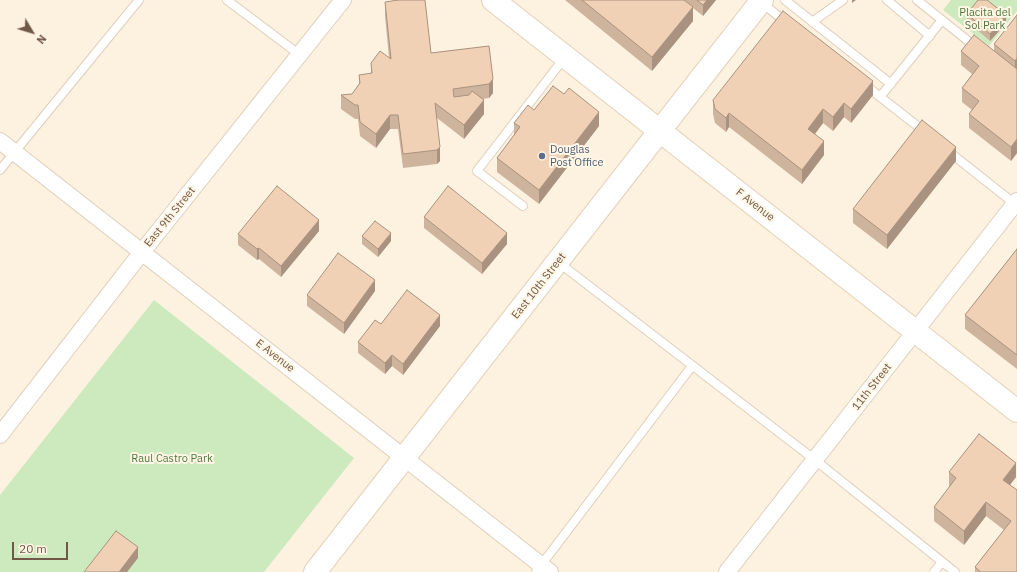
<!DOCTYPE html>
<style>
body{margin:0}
#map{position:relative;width:1017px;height:572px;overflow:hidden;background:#fcf2df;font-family:"IBM Plex Sans",sans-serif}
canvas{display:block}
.north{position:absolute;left:12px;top:12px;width:40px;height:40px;-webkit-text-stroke:3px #fff6e5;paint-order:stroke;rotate:128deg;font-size:11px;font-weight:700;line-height:16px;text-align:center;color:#715847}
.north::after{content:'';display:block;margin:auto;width:14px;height:18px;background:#715847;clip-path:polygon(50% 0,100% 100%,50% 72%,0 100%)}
.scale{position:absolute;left:12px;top:542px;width:56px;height:18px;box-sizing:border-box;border:2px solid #715847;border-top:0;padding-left:5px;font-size:12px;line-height:14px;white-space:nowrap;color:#715847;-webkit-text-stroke:3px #fff6e5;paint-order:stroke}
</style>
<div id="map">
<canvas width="1017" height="572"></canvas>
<div class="north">N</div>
<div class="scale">20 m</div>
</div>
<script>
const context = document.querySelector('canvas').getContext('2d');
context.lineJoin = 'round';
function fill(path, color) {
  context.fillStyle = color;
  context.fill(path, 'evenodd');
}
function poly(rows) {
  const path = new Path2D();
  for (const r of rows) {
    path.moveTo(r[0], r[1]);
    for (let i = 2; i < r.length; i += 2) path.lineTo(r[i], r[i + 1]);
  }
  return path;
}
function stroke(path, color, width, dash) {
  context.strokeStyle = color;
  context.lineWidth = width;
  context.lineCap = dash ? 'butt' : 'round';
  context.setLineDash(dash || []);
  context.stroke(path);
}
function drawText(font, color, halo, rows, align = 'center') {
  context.font = font + ' "IBM Plex Sans",sans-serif';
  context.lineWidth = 4;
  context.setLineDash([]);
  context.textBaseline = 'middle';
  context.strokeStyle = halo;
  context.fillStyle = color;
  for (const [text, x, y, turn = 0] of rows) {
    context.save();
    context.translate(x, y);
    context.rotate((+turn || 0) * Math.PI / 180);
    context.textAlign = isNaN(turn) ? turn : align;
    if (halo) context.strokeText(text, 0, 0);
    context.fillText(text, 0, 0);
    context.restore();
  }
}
const green = poly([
 [951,0,1017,0,1017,11,989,46,943,10],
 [154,300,354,458,264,572,0,572,0,495]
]);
const lane = poly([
 [227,0,300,55],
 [785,0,891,84],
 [887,0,930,36],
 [917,0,977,48],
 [762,3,787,23],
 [812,22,843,0],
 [865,85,925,132],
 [880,97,942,20],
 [948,151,1015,204],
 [0,170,139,0],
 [523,206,477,171,565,57],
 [558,262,815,460,955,572],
 [536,572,692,366],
 [934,572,942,562]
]);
const street = poly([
 [0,141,550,572],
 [0,435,142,252,343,0],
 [727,572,1017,201]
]);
const secondary = poly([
 [493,0,1017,411],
 [315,572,762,0]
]);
const wall = poly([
 [565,0,716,0,703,16,693,8,693,21,652,71],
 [385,2,431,53,489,46,493,93,489,98,483,99,484,114,464,139,437,118,440,161,437,164,403,168,398,129,390,129,376,148,360,136,358,119,355,119,341,109,341,95,352,94,359,84,359,75,371,74,371,63,389,58,385,16],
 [967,14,1006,23,990,41,967,21],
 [1017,15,1017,153,1011,161,969,128,969,114,972,110,962,102,962,88,972,74,961,65,961,51,994,51,994,44],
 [564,94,599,126,539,204,497,172,497,158,514,135,514,123,534,110],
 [873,95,851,123,844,117,833,131,823,123,815,134,824,155,802,184,729,127,726,132,715,123,713,114,713,100],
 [956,161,887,249,853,223,853,209],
 [424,217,507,244,482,274,424,228],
 [319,231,281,277,259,259,257,260,238,245,238,234],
 [362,236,391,241,378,257,362,244],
 [1017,249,1017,369,965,329,965,315],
 [375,291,344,334,307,306,307,295],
 [381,324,440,326,403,375,392,366,385,374,358,353,358,342],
 [949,472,1016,477,1010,485,1017,572,975,572,975,567,1004,530,986,516,964,545,934,521,934,507,950,487,949,486]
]);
const shadedWall = poly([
 [707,0,716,0,703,16,703,5],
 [852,0,856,0,852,3],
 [693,7,693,21,652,71,652,57],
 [1006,15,1006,23,990,41,990,34],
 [1017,58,1017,69,1015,72,1015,61],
 [493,79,493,93,489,98,489,84],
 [873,81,873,95,851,123,851,109],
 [484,100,484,114,464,139,464,125],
 [844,103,844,117,833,131,833,117],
 [823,109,823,123,808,143,808,129],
 [599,112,599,126,539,204,539,190],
 [729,113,729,127,726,132,726,118],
 [390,115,390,129,376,148,376,134],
 [1017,139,1017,153,1011,161,1011,147],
 [824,141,824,155,802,184,802,170],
 [440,147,440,161,437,164,437,150],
 [956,147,956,161,887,249,887,235],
 [319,220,319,231,281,277,281,266],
 [391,233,391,241,378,257,378,249],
 [507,233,507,244,482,274,482,263],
 [259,248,259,259,257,260,257,249],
 [375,280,375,291,344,334,344,323],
 [440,315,440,326,403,375,403,364],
 [392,355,392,366,385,374,385,363],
 [1016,463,1016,477,1003,494,1003,480],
 [986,502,986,516,964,545,964,531],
 [138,547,138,558,127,572,119,572]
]);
const building = poly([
 [398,0,425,0,431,53,489,46,493,79,489,84,453,89,454,97,469,95,472,91,484,100,464,125,435,103,440,147,437,150,403,154,398,115,390,115,376,134,360,122,358,105,355,105,341,95,352,94,360,83,359,75,372,73,371,63,380,51,391,59,385,2,398,0],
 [582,0,684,0,693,7,652,57,582,0],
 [697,0,707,0,703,5,697,0],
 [978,0,987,0,1006,15,990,34,967,14,978,0],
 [783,11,873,81,851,109,844,103,833,117,823,109,808,129,824,141,802,170,729,113,726,118,715,109,713,100,783,11],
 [1017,15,1017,58,1015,61,994,44,1017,15],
 [974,35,1017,69,1017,139,1011,147,969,114,979,101,962,88,979,66,961,51,974,35],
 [553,86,564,94,569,88,599,112,539,190,497,158,520,127,514,123,528,105,534,110,553,86],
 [922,120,956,147,887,235,853,209,922,120],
 [277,186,319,220,281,266,259,248,257,249,238,234,277,186],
 [448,186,507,233,482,263,424,217,448,186],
 [375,221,391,233,378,249,362,236,375,221],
 [1017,249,1017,355,965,315,1017,249],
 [338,253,375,280,344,323,307,295,338,253],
 [407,290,440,315,403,364,392,355,385,363,358,342,375,320,381,324,407,290],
 [979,434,1016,463,1003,480,1017,490,1017,572,981,572,975,567,1011,521,986,502,964,531,934,507,956,478,949,472,979,434],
 [116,531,138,547,119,572,84,572,116,531]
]);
const markers = [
 [542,156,4,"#5c6f8a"]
];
const parkNames = [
 ["Placita del",985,13],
 ["Sol Park",985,26],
 ["Raul Castro Park",172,459]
];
const serviceNames = [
 ["Douglas",550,150],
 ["Post Office",550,163]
];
const streetNames = [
 ["F Avenue",755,205,38],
 ["East 9th Street",170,217,-51],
 ["East 10th Street",539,286,-52],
 ["E Avenue",275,356,38],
 ["11th Street",872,387,-52]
];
fill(green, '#cde9be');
stroke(lane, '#dfcebb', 10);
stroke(street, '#dfcebb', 18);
stroke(secondary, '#e4d0b9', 24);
stroke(lane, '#fff', 8);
stroke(street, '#fff', 16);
stroke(secondary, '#fff', 22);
fill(wall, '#cfb49d');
fill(shadedWall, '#a9927f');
fill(building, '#f1d1b6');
stroke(building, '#a9927f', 1);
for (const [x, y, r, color] of markers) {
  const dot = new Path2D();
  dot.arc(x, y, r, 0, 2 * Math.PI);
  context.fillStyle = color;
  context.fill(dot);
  stroke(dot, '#fff6e5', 1.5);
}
drawText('11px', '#4d783f', '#fff6e5', parkNames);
drawText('11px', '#4e5e75', '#fff6e5', serviceNames, 'left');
drawText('11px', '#715847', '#fff6e5', streetNames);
</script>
